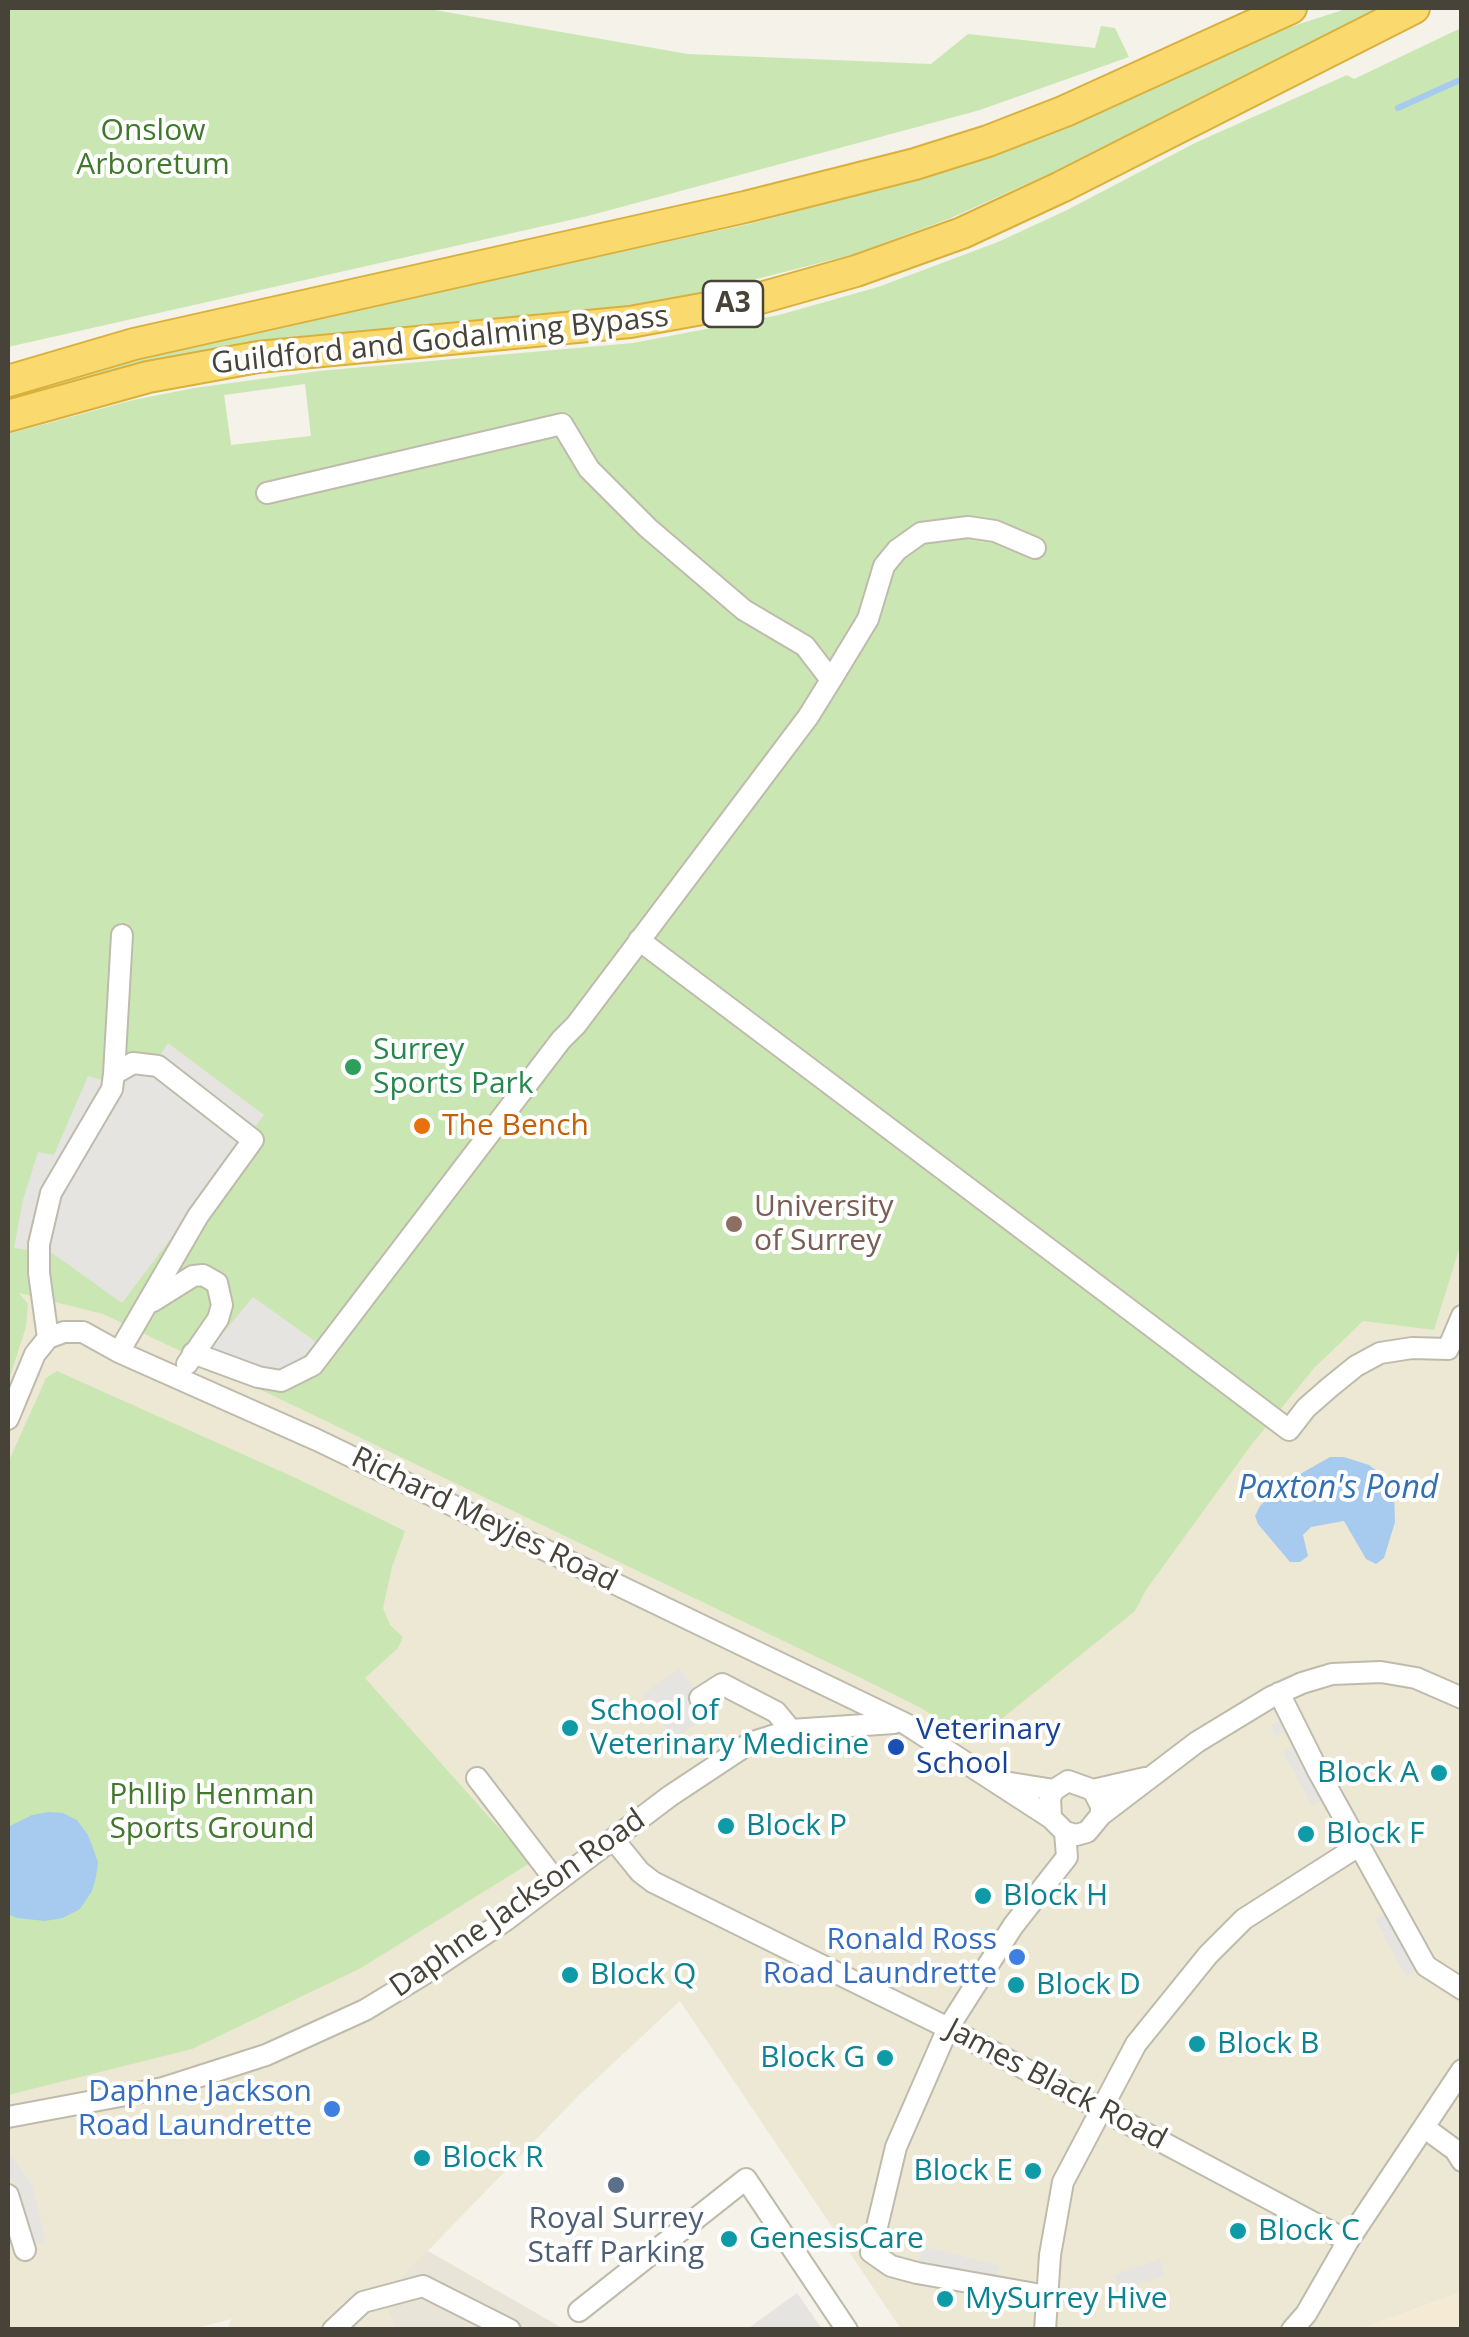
<!DOCTYPE html>
<style>
body{margin:0}
#map{position:relative;width:1469px;height:2337px;overflow:hidden;background:#f4f2e9;font-family:"Open Sans",sans-serif}
canvas{display:block}
.frame{position:absolute;inset:0;border:10px solid #484338;pointer-events:none}
</style>
<div id="map">
<canvas width="1469" height="2337"></canvas>
<div class="frame"></div>
</div>
<script>
const context = document.querySelector('canvas').getContext('2d');
context.lineJoin = 'round';
function fill(path, color) {
  context.fillStyle = color;
  context.fill(path, 'evenodd');
}
function poly(rows) {
  const path = new Path2D();
  for (const r of rows) {
    path.moveTo(r[0], r[1]);
    for (let i = 2; i < r.length; i += 2) path.lineTo(r[i], r[i + 1]);
  }
  return path;
}
function stroke(path, color, width, dash) {
  context.strokeStyle = color;
  context.lineWidth = width;
  context.lineCap = dash ? 'butt' : 'round';
  context.setLineDash(dash || []);
  context.stroke(path);
}
function drawText(font, color, halo, rows, align = 'center') {
  context.font = font + ' "Open Sans",sans-serif';
  context.lineWidth = 8;
  context.setLineDash([]);
  context.textBaseline = 'middle';
  context.strokeStyle = halo;
  context.fillStyle = color;
  for (const [text, x, y, turn = 0] of rows) {
    context.save();
    context.translate(x, y);
    context.rotate((+turn || 0) * Math.PI / 180);
    context.textAlign = isNaN(turn) ? turn : align;
    if (halo) context.strokeText(text, 0, 0);
    context.fillText(text, 0, 0);
    context.restore();
  }
}
const residential = poly([
 [428,2251,564,2329,228,2330,371,2277]
]);
const commercial = poly([
 [1461,2292,1461,2329,1360,2329]
]);
const education = poly([
 [1461,46,1461,2292,1360,2329,901,2329,680,2001,579,2095,384,2296,395,2329,228,2329,231,2319,189,2330,8,2330,8,448,224,394,231,445,312,436,641,351,842,309]
]);
const green = poly([
 [8,8,423,8,688,54,931,64,968,34,1095,48,1101,26,1115,28,1129,57,980,110,588,216,8,347],
 [1349,8,1381,8,1053,172,951,218,851,255,690,296,8,404,8,394,142,356,749,224,915,180,1070,126,1265,35],
 [1461,28,1461,1243,1434,1330,1363,1321,1315,1367,1252,1444,1146,1590,1135,1611,973,1742,921,1708,871,1683,103,1314,19,1293,28,1304,26,1327,8,1383,8,434,133,400,194,388,319,371,633,343,779,315,878,287,998,242,1067,210,1195,143,1347,75,1354,79],
 [305,384,311,436,231,445,224,395],
 [57,1371,298,1479,405,1531,392,1567,383,1608,390,1625,403,1637,398,1648,365,1678,530,1863,361,1968,192,2049,8,2095,8,1463,46,1378]
]);
const parking = poly([
 [168,1043,264,1115,122,1303,52,1253,14,1248,23,1200,38,1152,54,1155,88,1076,102,1080,109,1052,142,1053,158,1058],
 [253,1297,316,1342,301,1360,273,1372,207,1352],
 [680,1669,711,1714,674,1739,643,1694],
 [1287,1716,1332,1795,1312,1805,1283,1752,1299,1742,1291,1729,1276,1736,1271,1726],
 [1395,1908,1426,1966,1406,1976,1375,1919],
 [8,2151,32,2185,46,2243,31,2243,25,2208,8,2172],
 [922,2246,1000,2266,992,2287,917,2273],
 [1160,2259,1165,2276,1120,2290,1114,2275],
 [797,2293,822,2329,747,2329]
]);
const water = poly([
 [1330,1457,1344,1457,1369,1465,1389,1480,1394,1491,1395,1522,1384,1558,1376,1564,1366,1559,1344,1521,1311,1527,1303,1535,1308,1556,1300,1562,1290,1562,1258,1524,1255,1516,1260,1506,1281,1485],
 [49,1812,63,1813,77,1820,88,1835,98,1862,96,1877,92,1891,80,1909,63,1918,45,1921,17,1918,8,1914,8,1827,32,1815]
]);
const stream = poly([
 [1398,108,1462,79]
]);
const minor = poly([
 [831,680,868,619,884,566,897,550,921,533,968,527,995,531,1035,548],
 [639,940,1289,1430,1306,1408,1330,1387,1356,1366,1380,1353,1412,1348,1448,1349,1462,1316],
 [114,1074,122,935],
 [153,1301,193,1276,203,1275,217,1283,222,1305,218,1319,187,1364],
 [48,1338,39,1273,39,1244,51,1193,112,1089,114,1074,133,1063,158,1066,253,1140,198,1216,119,1352],
 [193,1353,258,1377,281,1381,313,1365,561,1040,576,1025,808,717,831,680,805,646,744,610,648,528,589,469,562,424,267,493],
 [8,1419,35,1354,48,1338,64,1332,83,1332,119,1352,317,1440,906,1724,1051,1818,1065,1832,1076,1835,1087,1832,1101,1815,1197,1742,1271,1697,1302,1683,1332,1674,1381,1672,1416,1678,1462,1698],
 [1279,1693,1318,1771,1426,1966,1462,1989],
 [700,1698,722,1684,776,1712,791,1730],
 [477,1778,556,1881],
 [998,1781,1054,1790],
 [1093,1790,1145,1778],
 [1051,1818,1050,1798,1054,1790,1068,1781,1093,1790,1101,1806,1101,1815],
 [614,1840,640,1872,653,1882,948,2028,1348,2241],
 [8,2117,163,2088,266,2055,365,2010,434,1968,506,1920,670,1796,750,1743,791,1730,894,1723],
 [1425,2128,1455,2150,1462,2161],
 [8,2195,25,2250],
 [1047,2296,917,2273,891,2266,871,2252,896,2147,948,2028,1013,1926,1067,1857,1065,1832],
 [579,2311,746,2179,847,2330],
 [333,2330,363,2302,423,2286,510,2330],
 [1045,2330,1050,2255,1063,2182,1136,2044,1208,1955,1244,1919,1360,1845],
 [1292,2330,1306,2314,1348,2241,1462,2070]
]);
const highway = poly([
 [8,381,134,344,745,207,915,164,988,141,1065,111,1291,8],
 [8,416,148,377,258,357,630,322,757,299,856,271,962,233,1061,187,1414,8]
]);
const markers = [
 [353,1067,10,"#2e9e5b"],
 [422,1126,10,"#e8710a"],
 [734,1224,10,"#8d6e63"],
 [570,1728,10,"#0f9aa8"],
 [896,1747,10,"#1a4fb4"],
 [1439,1773,10,"#0f9aa8"],
 [726,1826,10,"#0f9aa8"],
 [1306,1834,10,"#0f9aa8"],
 [983,1896,10,"#0f9aa8"],
 [1017,1957,10,"#3f7fe0"],
 [570,1975,10,"#0f9aa8"],
 [1016,1985,10,"#0f9aa8"],
 [1197,2044,10,"#0f9aa8"],
 [885,2058,10,"#0f9aa8"],
 [332,2109,10,"#3f7fe0"],
 [422,2158,10,"#0f9aa8"],
 [1033,2171,10,"#0f9aa8"],
 [616,2185,10,"#5c6f8a"],
 [1238,2231,10,"#0f9aa8"],
 [729,2239,10,"#0f9aa8"],
 [945,2299,10,"#0f9aa8"]
];
const shields = [
 [733,304,60]
];
const shieldNames = [
 ["A3",733,304]
];
const parkNames = [
 ["Onslow",153,131],
 ["Arboretum",153,165],
 ["Phllip Henman",212,1795],
 ["Sports Ground",212,1829]
];
const streetNames = [
 ["Guildford and Godalming Bypass",440,341,-6],
 ["Richard Meyjes Road",484,1520,26],
 ["Daphne Jackson Road",518,1904,-35],
 ["James Black Road",1056,2085,28]
];
const leisureNames = [
 ["Surrey",373,1050],
 ["Sports Park",373,1084]
];
const foodNames = [
 ["The Bench",442,1126]
];
const educationNames = [
 ["University",754,1207],
 ["of Surrey",754,1241]
];
const cultureNames = [
 ["School of",590,1711],
 ["Veterinary Medicine",590,1745],
 ["Block A",1419,1773,"right"],
 ["Block P",746,1826],
 ["Block F",1326,1834],
 ["Block H",1003,1896],
 ["Block Q",590,1975],
 ["Block D",1036,1985],
 ["Block B",1217,2044],
 ["Block G",865,2058,"right"],
 ["Block R",442,2158],
 ["Block E",1013,2171,"right"],
 ["Block C",1258,2231],
 ["GenesisCare",749,2239],
 ["MySurrey Hive",965,2299]
];
const transitNames = [
 ["Veterinary",916,1730],
 ["School",916,1764]
];
const shopNames = [
 ["Ronald Ross",997,1940],
 ["Road Laundrette",997,1974],
 ["Daphne Jackson",312,2092],
 ["Road Laundrette",312,2126]
];
const serviceNames = [
 ["Royal Surrey",616,2219],
 ["Staff Parking",616,2253]
];
const waterNames = [
 ["Paxton's Pond",1338,1489]
];
fill(residential, '#e8e4d7');
fill(commercial, '#f5ebd5');
fill(education, '#ede8d3');
fill(green, '#cae7b3');
fill(parking, '#e6e4e1');
fill(water, '#a7caef');
stroke(stream, '#a7caef', 6);
stroke(minor, '#bfbbac', 24);
stroke(highway, '#dab03d', 34);
stroke(minor, '#fff', 20);
stroke(highway, '#fada6e', 30);
for (const [x, y, r, color] of markers) {
  const dot = new Path2D();
  dot.arc(x, y, r, 0, 2 * Math.PI);
  context.fillStyle = color;
  context.fill(dot);
  stroke(dot, '#fff', 4);
}
for (const [x, y, w] of shields) {
  const box = new Path2D();
  box.roundRect(x - w / 2, y - 23, w, 46, 8);
  context.fillStyle = '#fff';
  context.fill(box);
  stroke(box, '#484338', 2.5);
}
drawText('bold 28px', '#484338', null, shieldNames);
drawText('30px', '#41792c', '#fff', parkNames);
drawText('30px', '#484338', '#fff', streetNames);
drawText('30px', '#27864d', '#fff', leisureNames, 'left');
drawText('30px', '#c56008', '#fff', foodNames, 'left');
drawText('30px', '#785e54', '#fff', educationNames, 'left');
drawText('30px', '#0d838f', '#fff', cultureNames, 'left');
drawText('30px', '#164399', '#fff', transitNames, 'left');
drawText('30px', '#366cbe', '#fff', shopNames, 'right');
drawText('30px', '#4e5e75', '#fff', serviceNames);
drawText('italic 32px', '#336fb2', '#fff', waterNames);
</script>
